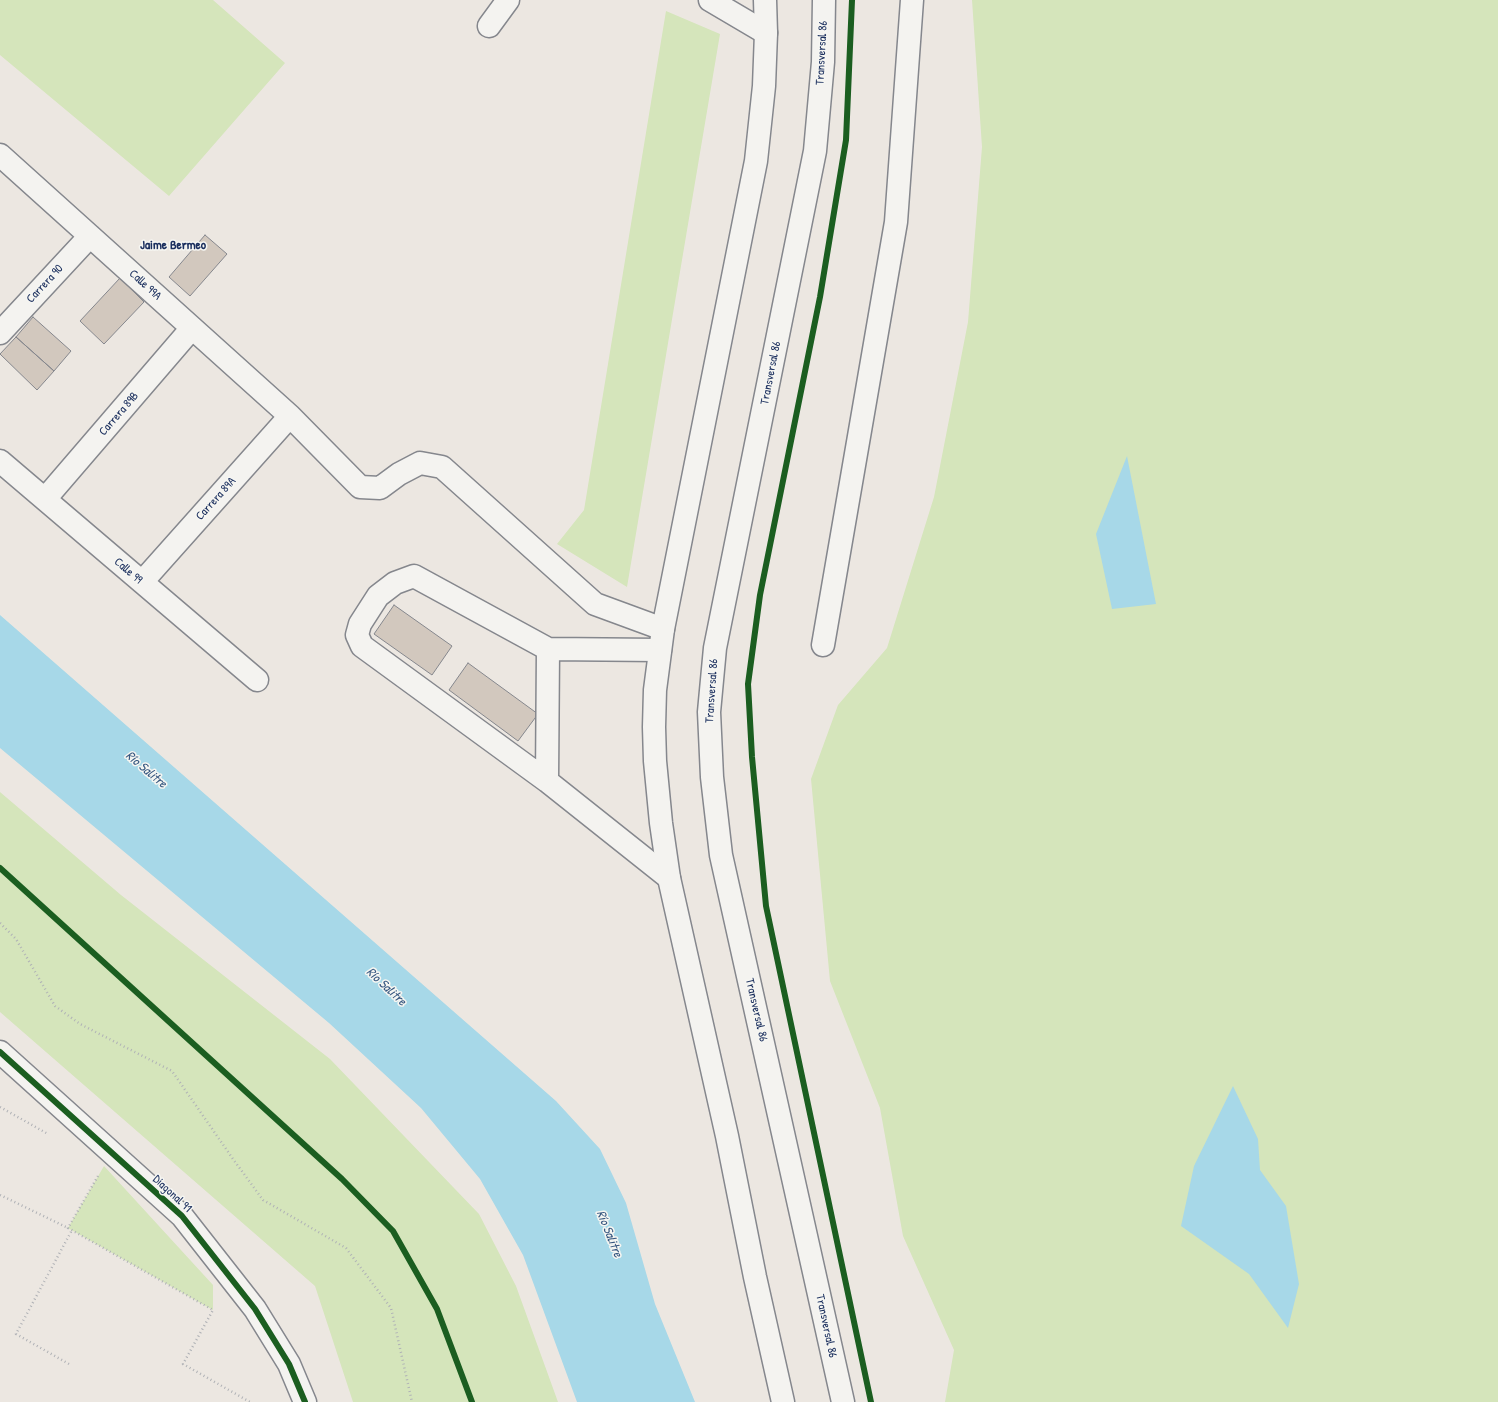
<!DOCTYPE html>
<meta charset="utf-8">
<style>
body{margin:0}
canvas{display:block;background:#ece7e1}
</style>
<canvas width="1498" height="1402"></canvas>
<script>
const context = document.querySelector('canvas').getContext('2d');
context.lineJoin = 'round';
function fill(path, color) {
  context.fillStyle = color;
  context.fill(path, 'evenodd');
}
function poly(rows) {
  const path = new Path2D();
  for (const r of rows) {
    path.moveTo(r[0], r[1]);
    for (let i = 2; i < r.length; i += 2) path.lineTo(r[i], r[i + 1]);
  }
  return path;
}
function stroke(path, color, width, dash) {
  context.strokeStyle = color;
  context.lineWidth = width;
  context.lineCap = dash ? 'butt' : 'round';
  context.setLineDash(dash || []);
  context.stroke(path);
}
function drawText(font, color, halo, rows, align = 'center') {
  context.font = font + ' "Patrick Hand",sans-serif';
  context.lineWidth = 3;
  context.setLineDash([]);
  context.textBaseline = 'middle';
  context.strokeStyle = halo;
  context.fillStyle = color;
  for (const [text, x, y, turn = 0] of rows) {
    context.save();
    context.translate(x, y);
    context.rotate((+turn || 0) * Math.PI / 180);
    context.textAlign = isNaN(turn) ? turn : align;
    if (halo) context.strokeText(text, 0, 0);
    context.fillText(text, 0, 0);
    context.restore();
  }
}
const green = poly([
 [0,0,213,0,285,63,169,196,0,55],
 [972,0,1498,0,1498,1402,945,1402,954,1350,903,1236,880,1108,830,981,811,779,838,705,887,648,934,497,968,322,982,147],
 [666,11,720,34,627,587,557,544,584,510],
 [0,792,121,895,330,1059,479,1214,516,1286,558,1402,353,1402,315,1286,0,1012],
 [104,1166,213,1285,213,1310,68,1228]
]);
const water = poly([
 [1127,456,1156,604,1112,609,1096,534],
 [0,615,556,1101,600,1149,626,1203,655,1304,695,1402,577,1402,523,1255,480,1179,421,1108,329,1023,0,748],
 [1233,1086,1258,1139,1260,1170,1286,1206,1299,1284,1288,1328,1249,1274,1181,1226,1194,1166]
]);
const building = poly([
 [205,235,227,254,190,296,169,277,205,235],
 [120,278,144,302,104,344,80,321,120,278],
 [33,317,71,351,54,371,16,337,33,317],
 [16,337,54,371,37,390,0,354,16,337],
 [394,605,452,646,432,675,374,634,394,605],
 [468,663,538,714,518,741,449,690,468,663]
]);
const path = poly([
 [0,923,16,939,55,1006,80,1024,172,1071,233,1159,263,1200,346,1248,391,1308,412,1402],
 [0,1107,48,1134],
 [98,1176,68,1228,213,1310,183,1364,250,1402],
 [0,1195,68,1228],
 [69,1364,16,1334,72,1230]
]);
const minor = poly([
 [710,0,766,33],
 [489,26,508,0],
 [0,155,290,416,360,487,380,488,399,474,420,463,442,467,595,604,663,629],
 [0,333,90,236],
 [0,461,257,680],
 [45,499,192,328],
 [142,582,290,416],
 [823,645,896,222,912,0],
 [660,650,548,649,547,781,669,878],
 [547,781,362,646,357,635,360,624,378,596,395,583,414,576,548,649],
 [0,1052,182,1216,255,1309,289,1364,305,1402]
]);
const major = poly([
 [765,0,766,33,764,86,756,161,663,629,655,690,654,727,655,761,661,823,669,878,727,1136,755,1277,783,1402],
 [824,0,823,62,815,151,715,648,709,712,712,777,721,855,843,1402]
]);
const cycleway = poly([
 [852,0,846,140,820,297,760,595,748,684,752,757,766,906,871,1402],
 [0,868,342,1179,393,1231,437,1309,472,1402],
 [0,1052,182,1216,255,1309,289,1364,305,1402]
]);
const streetNames = [
 ["Transversal 86",822,53,-87],
 ["Carrera 90",45,284,-47],
 ["Calle 99A",145,285,42],
 ["Transversal 86",771,373,-79],
 ["Carrera 89B",119,414,-49],
 ["Carrera 89A",216,499,-48],
 ["Calle 99",128,571,41],
 ["Transversal 86",712,691,-86],
 ["Transversal 86",756,1010,77],
 ["Diagonal 91",172,1194,43],
 ["Transversal 86",826,1326,78]
];
const neighbourhoodNames = [
 ["Jaime Bermeo",173,246]
];
const waterNames = [
 ["Río Salitre",146,770,40],
 ["Río Salitre",386,987,43],
 ["Río Salitre",609,1234,68]
];
fill(green, '#d5e5bb');
fill(water, '#a7d8e8');
fill(building, '#d2c8be');
stroke(building, '#85878d', 1);
stroke(minor, '#85878d', 25);
stroke(major, '#85878d', 25);
stroke(path, '#b0b2b6', 2.5, [1, 3]);
stroke(minor, '#f4f3f0', 22);
stroke(major, '#f4f3f0', 22);
stroke(cycleway, '#1b5e20', 6);
drawText('12px', '#1b2f5e', '#f6f6f2', streetNames);
drawText('bold 13px', '#1b2f5e', '#f6f6f2', neighbourhoodNames);
drawText('italic 13px', '#375881', '#f6f6f2', waterNames);
</script>
